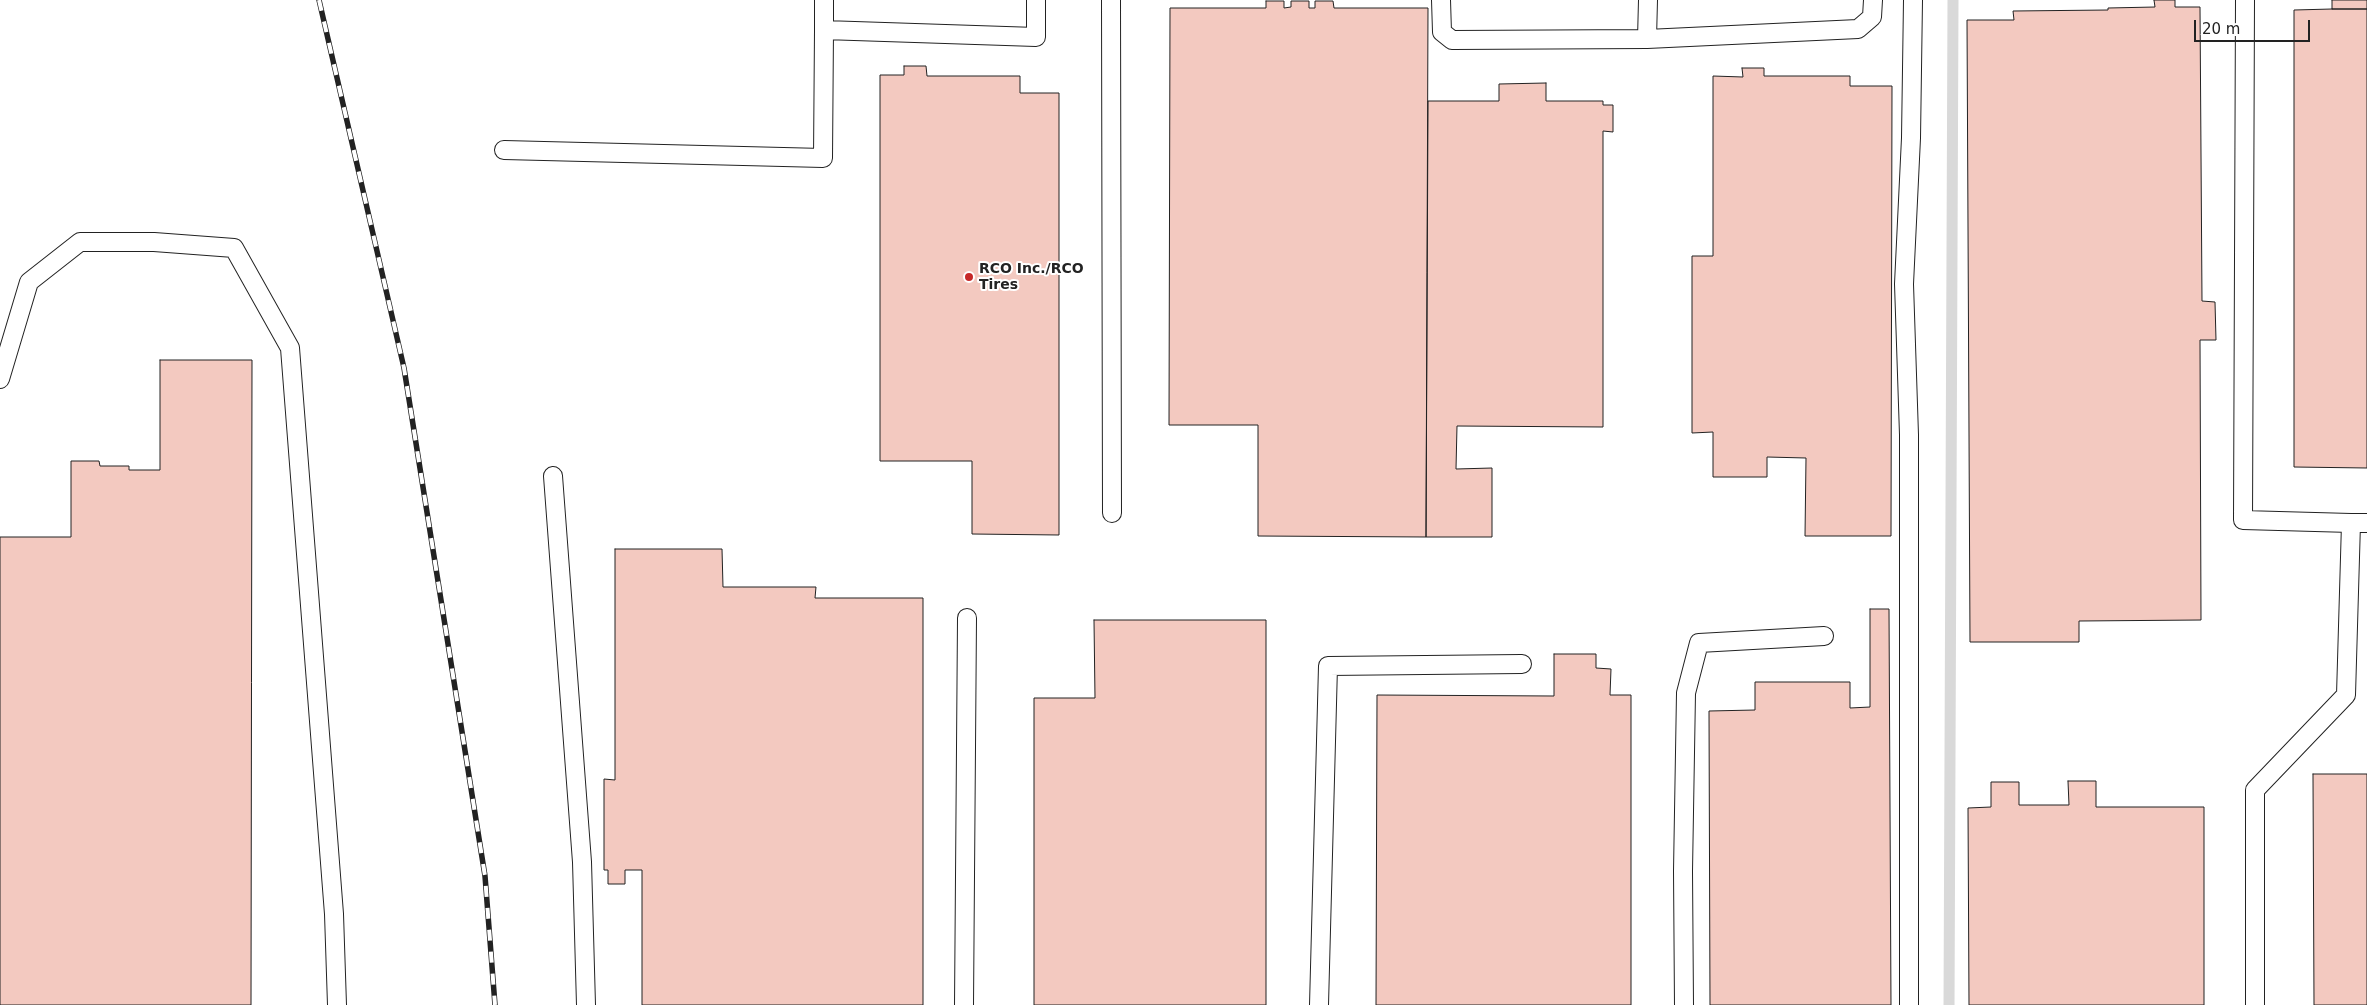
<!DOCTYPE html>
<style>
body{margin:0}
#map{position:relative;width:2367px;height:1005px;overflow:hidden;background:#fff;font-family:"DejaVu Sans",sans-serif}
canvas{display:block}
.scale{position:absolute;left:2194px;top:20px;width:116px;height:22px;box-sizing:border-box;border:2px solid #222;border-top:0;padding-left:6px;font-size:15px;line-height:18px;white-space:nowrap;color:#222;-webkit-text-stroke:4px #fff;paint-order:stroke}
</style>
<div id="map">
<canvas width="2367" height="1005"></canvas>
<div class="scale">20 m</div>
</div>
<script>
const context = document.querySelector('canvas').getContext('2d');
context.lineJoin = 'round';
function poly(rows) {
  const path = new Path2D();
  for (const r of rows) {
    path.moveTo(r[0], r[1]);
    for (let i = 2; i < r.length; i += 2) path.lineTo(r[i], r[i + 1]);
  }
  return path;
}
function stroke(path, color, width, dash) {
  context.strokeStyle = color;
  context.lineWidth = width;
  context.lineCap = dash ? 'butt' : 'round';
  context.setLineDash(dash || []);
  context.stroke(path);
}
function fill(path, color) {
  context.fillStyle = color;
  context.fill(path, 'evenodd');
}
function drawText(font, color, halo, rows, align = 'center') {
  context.font = font + ' "DejaVu Sans",sans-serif';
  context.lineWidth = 4;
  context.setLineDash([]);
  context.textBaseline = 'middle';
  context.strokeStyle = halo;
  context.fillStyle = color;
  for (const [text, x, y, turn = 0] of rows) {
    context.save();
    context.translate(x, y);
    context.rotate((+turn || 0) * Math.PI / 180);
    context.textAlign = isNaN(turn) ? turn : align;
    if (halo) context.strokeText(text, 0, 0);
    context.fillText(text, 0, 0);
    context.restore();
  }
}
const stream = poly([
 [1949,1005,1953,0]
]);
const building = poly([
 [2154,0,2175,0,2175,7,2200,7,2202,301,2215,302,2216,340,2200,340,2201,620,2079,621,2079,642,1970,642,1967,20,2014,20,2013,11,2108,10,2108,8,2155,7,2154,0],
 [2332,0,2367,0,2367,9,2332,9,2332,0],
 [1266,1,1284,1,1284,8,1291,7,1291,1,1309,1,1309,8,1315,8,1315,1,1333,1,1334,8,1428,8,1426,537,1258,536,1258,425,1169,425,1170,8,1266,8,1266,1],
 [2332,9,2367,9,2367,468,2294,467,2294,10,2332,9],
 [904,66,926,66,927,76,1020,76,1020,93,1059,93,1059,535,972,534,972,461,880,461,880,75,904,75,904,66],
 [1742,68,1764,68,1764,76,1850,76,1850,86,1892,86,1891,536,1805,536,1806,458,1767,457,1767,477,1713,477,1713,432,1692,433,1692,256,1713,256,1713,76,1743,77,1742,68],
 [1546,83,1546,101,1603,101,1603,105,1613,105,1613,132,1603,131,1603,427,1457,426,1456,469,1492,468,1492,537,1426,537,1428,101,1499,101,1499,84,1546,83],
 [160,360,252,360,251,1005,0,1005,0,537,71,537,71,461,99,461,100,466,129,466,129,470,160,470,160,360],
 [615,549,722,549,723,587,816,587,815,598,923,598,923,1005,642,1005,642,870,625,870,625,884,608,884,608,870,604,870,604,779,615,780,615,549],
 [1870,609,1889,609,1891,1005,1710,1005,1709,711,1755,710,1755,682,1850,682,1850,708,1870,707,1870,609],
 [1094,620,1266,620,1266,1005,1034,1005,1034,698,1095,698,1094,620],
 [1554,654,1596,654,1596,668,1611,669,1610,695,1631,695,1631,1005,1376,1005,1377,695,1554,696,1554,654],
 [2313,774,2367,774,2367,1005,2314,1005,2313,774],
 [2068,781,2096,781,2096,807,2204,807,2204,1005,1969,1005,1968,808,1991,807,1991,782,2019,782,2019,805,2069,805,2068,781]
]);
const service = poly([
 [824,0,824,30,1036,37,1036,0],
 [1111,0,1112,513],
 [1441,0,1442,32,1452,40,1647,39,1648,0],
 [2245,0,2243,520,2351,523,2346,695,2255,790,2255,1005],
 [1647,39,1858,29,1872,17,1873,0],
 [504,150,823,158,824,30],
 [0,379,29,282,80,242,154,242,234,248,290,348,334,914,337,1005],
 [553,476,582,862,586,1005],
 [2351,523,2367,523],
 [964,1005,967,618],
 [1319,1005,1328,666,1522,664],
 [1684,1005,1683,871,1686,693,1699,643,1824,636],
 [1909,1005,1909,435,1904,284,1911,138,1913,0]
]);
const rail = poly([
 [319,0,404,368,485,876,495,1005]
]);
const markers = [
 [969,277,5,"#c62828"]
];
const poiNames = [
 ["RCO Inc./RCO",979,269],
 ["Tires",979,285]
];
stroke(stream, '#d9d9d9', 11);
fill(building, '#f3c9c0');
stroke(building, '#222', 1);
stroke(service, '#222', 20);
stroke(service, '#fff', 18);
stroke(rail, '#222', 5.5);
stroke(rail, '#fff', 4, [11]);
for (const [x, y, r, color] of markers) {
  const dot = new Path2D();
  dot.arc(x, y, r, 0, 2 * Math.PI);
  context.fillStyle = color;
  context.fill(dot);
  stroke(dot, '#fff', 2);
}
drawText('bold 14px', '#222', '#fff', poiNames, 'left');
</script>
